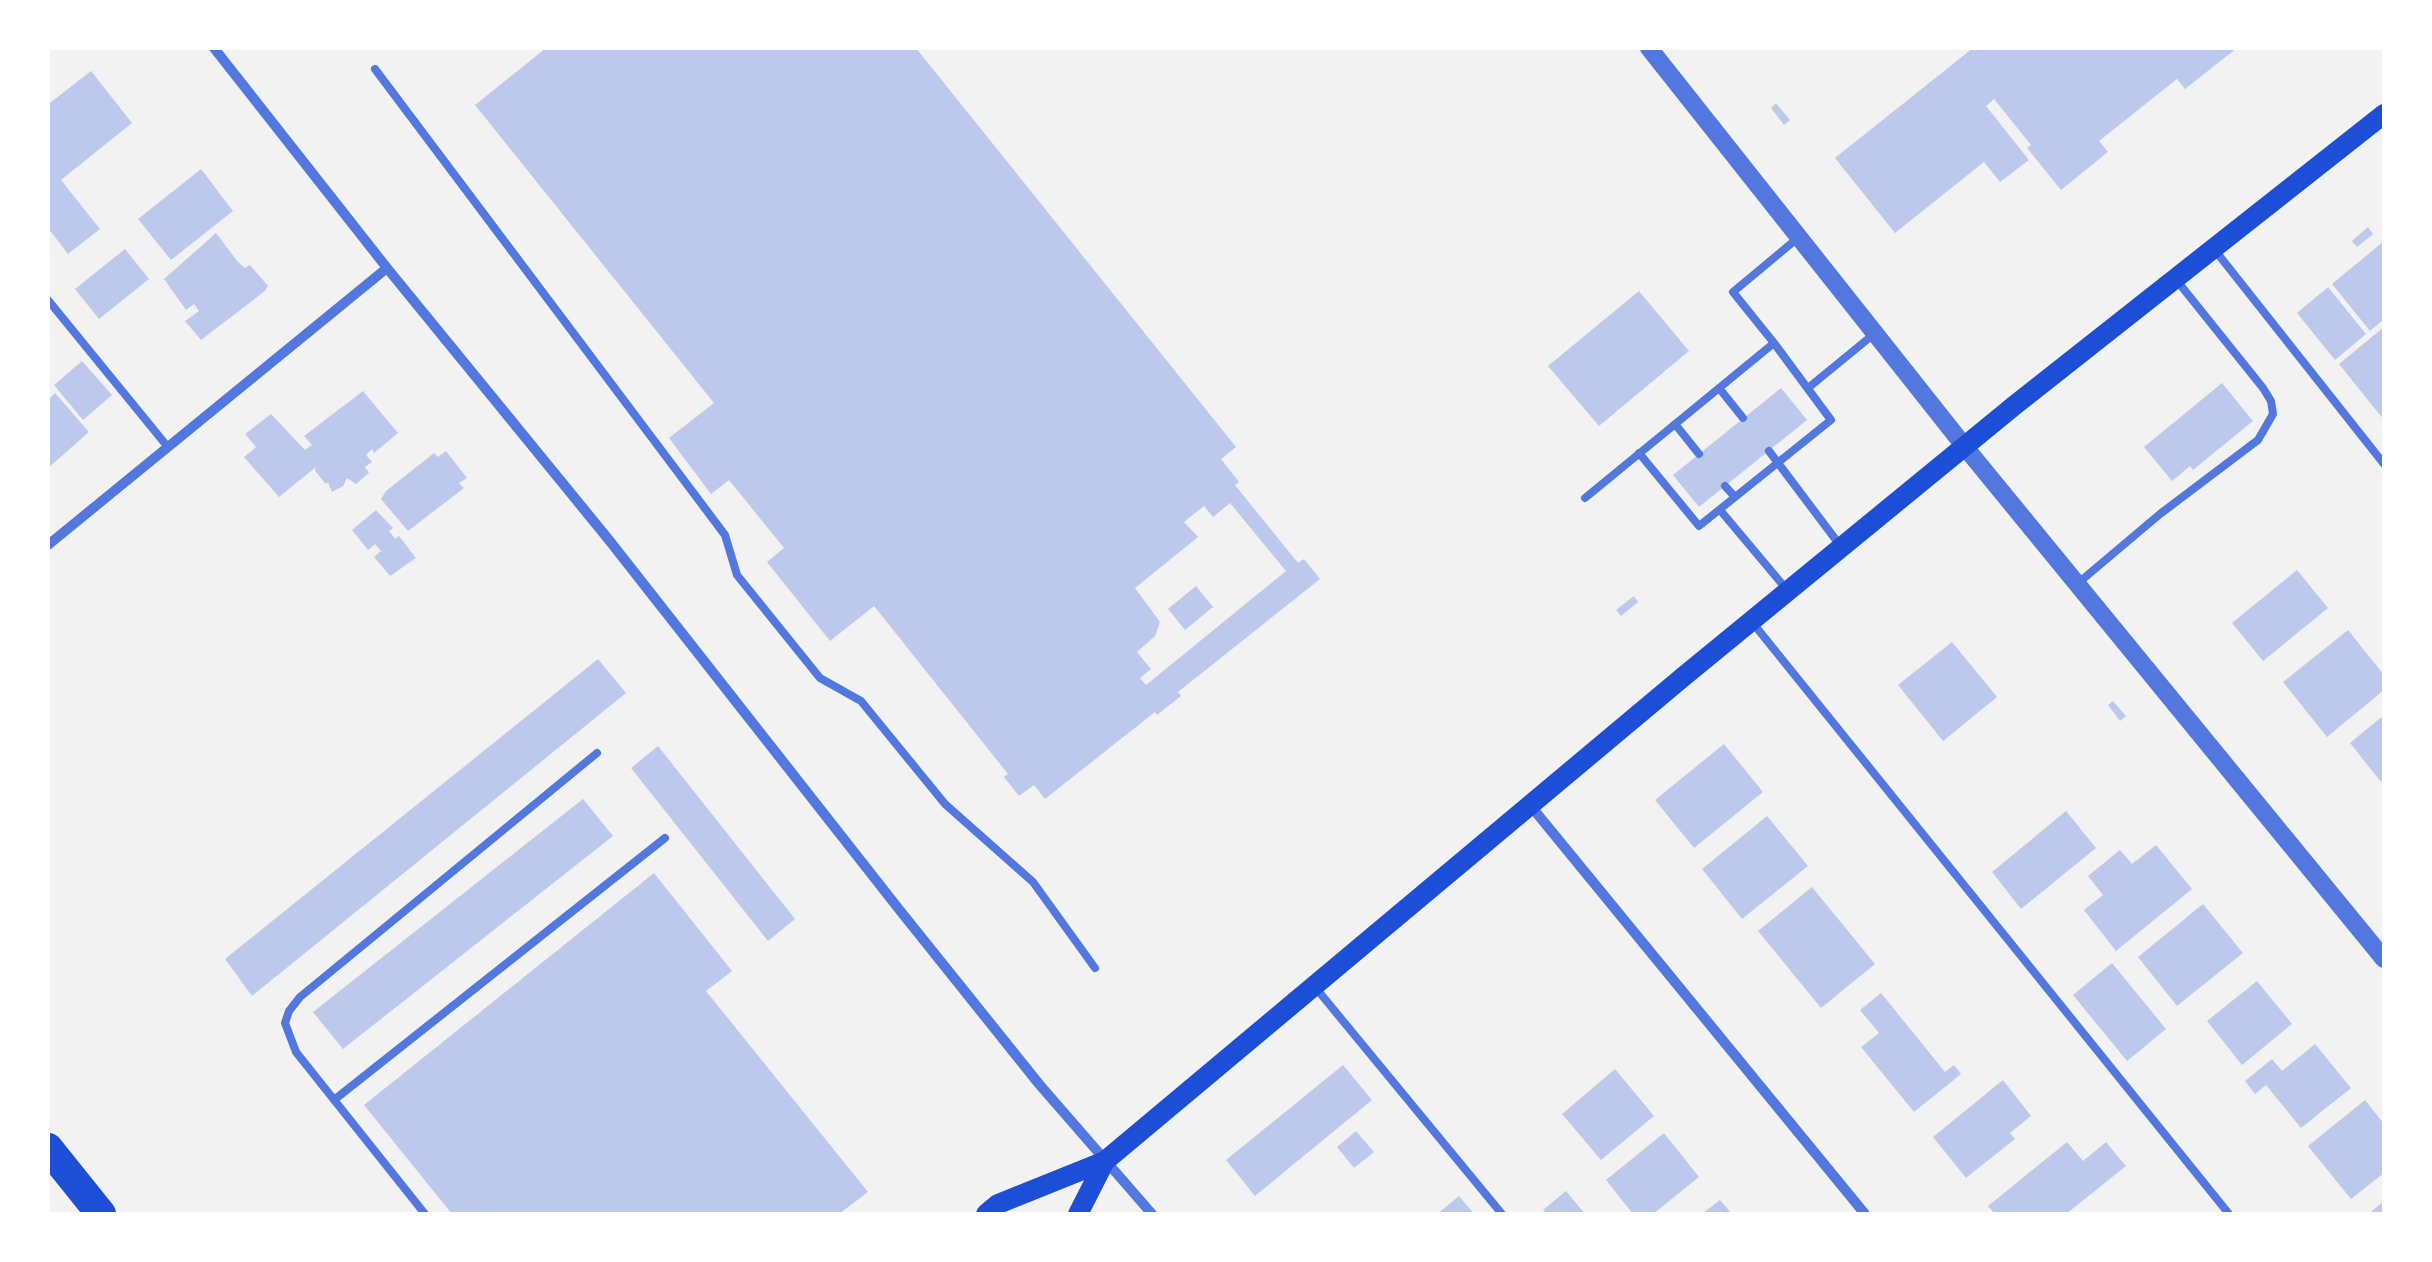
<!DOCTYPE html>
<style>
body{margin:0}
#map{position:relative;width:2432px;height:1262px;overflow:hidden;background:#f2f2f2;font-family:"Work Sans",sans-serif}
canvas{display:block}
.frame{position:absolute;inset:0;border:50px solid #fff;pointer-events:none}
</style>
<div id="map">
<canvas width="2432" height="1262"></canvas>
<div class="frame"></div>
</div>
<script>
const context = document.querySelector('canvas').getContext('2d');
context.lineJoin = 'round';
function fill(path, color) {
  context.fillStyle = color;
  context.fill(path, 'evenodd');
}
function poly(rows) {
  const path = new Path2D();
  for (const r of rows) {
    path.moveTo(r[0], r[1]);
    for (let i = 2; i < r.length; i += 2) path.lineTo(r[i], r[i + 1]);
  }
  return path;
}
function stroke(path, color, width, dash) {
  context.strokeStyle = color;
  context.lineWidth = width;
  context.lineCap = dash ? 'butt' : 'round';
  context.setLineDash(dash || []);
  context.stroke(path);
}
const building = poly([
 [546,48,916,48,1236,447,1221,459,1239,482,1235,485,1298,563,1304,559,1320,579,1178,692,1181,696,1157,715,1155,712,1045,799,1034,785,1019,796,1004,777,1008,774,874,606,830,641,767,562,784,548,729,480,711,494,669,438,714,403,475,105],
 [1230,503,1286,571,1146,685,1140,678,1151,669,1137,652,1155,636,1160,622,1135,588,1198,537,1184,522,1204,506,1213,517],
 [1973,48,2237,48,2185,89,2177,79,2099,141,2108,152,2061,190,2027,148,2031,145,1994,99,1986,106,2029,160,2000,182,1984,162,1895,233,1835,158],
 [91,71,132,123,61,180,100,229,68,254,48,228,48,100,50,103],
 [1776,103,1790,120,1784,125,1771,108],
 [201,169,233,211,171,260,138,219],
 [2368,227,2373,234,2357,247,2352,241],
 [216,233,238,262,245,268,250,265,268,286,265,291,201,340,185,321,199,311,194,304,186,310,164,279],
 [2384,241,2384,319,2370,331,2332,284],
 [125,249,149,279,99,319,75,289],
 [2328,287,2366,334,2335,360,2297,313],
 [1639,291,1689,351,1599,426,1548,366],
 [2384,327,2384,420,2339,364],
 [82,361,112,395,83,420,54,385],
 [2222,383,2253,421,2193,470,2190,466,2172,481,2144,447],
 [1781,388,1807,420,1699,507,1673,475],
 [363,391,398,433,374,453,372,449,366,455,372,462,365,467,369,473,356,484,347,478,343,486,332,492,328,482,326,484,315,471,316,467,279,497,244,457,256,447,245,434,271,414,305,450,312,445,304,436],
 [55,393,89,432,48,468,48,400],
 [446,451,467,478,459,483,464,488,408,531,381,499,386,491,434,453,438,457],
 [376,510,393,528,389,531,395,539,399,536,416,558,390,576,374,557,381,551,375,544,368,550,352,530],
 [2297,570,2328,608,2263,661,2232,623],
 [1196,586,1213,607,1185,630,1168,609],
 [1634,596,1638,602,1621,616,1616,610],
 [2348,630,2384,675,2384,690,2327,737,2283,682],
 [1952,642,1997,697,1943,741,1898,685],
 [598,659,626,693,252,996,225,959],
 [2113,701,2126,716,2120,721,2108,705],
 [2384,715,2384,778,2381,782,2350,743],
 [1724,744,1763,792,1694,848,1655,800],
 [658,746,795,919,768,941,631,768],
 [583,799,613,836,343,1049,313,1012],
 [2066,811,2096,848,2021,909,1992,872],
 [1767,816,1808,866,1742,919,1702,869],
 [2156,845,2192,889,2116,951,2084,910,2103,895,2088,876,2120,850,2132,864],
 [654,873,732,971,706,991,868,1192,839,1214,452,1214,364,1105],
 [1812,887,1875,964,1821,1008,1758,931],
 [2203,904,2243,953,2177,1006,2138,957],
 [2112,963,2166,1029,2127,1061,2073,995],
 [2257,981,2292,1024,2242,1065,2207,1021],
 [1881,993,1945,1072,1954,1065,1961,1074,1914,1112,1861,1047,1879,1033,1860,1010],
 [2315,1044,2351,1088,2301,1128,2266,1085,2255,1094,2245,1081,2272,1059,2282,1071],
 [1343,1065,1372,1100,1255,1196,1226,1160],
 [1615,1069,1654,1116,1601,1160,1562,1114],
 [2003,1080,2031,1116,2010,1133,2015,1139,1966,1178,1933,1137],
 [2365,1100,2384,1124,2384,1173,2351,1199,2308,1146],
 [1356,1131,1374,1152,1354,1168,1337,1147],
 [1664,1133,1699,1177,1653,1214,1633,1214,1606,1180],
 [2067,1142,2083,1161,2106,1142,2126,1166,2066,1214,1995,1214,1988,1206],
 [1566,1191,1585,1214,1547,1214,1543,1210],
 [1459,1196,1474,1214,1437,1214],
 [1720,1200,1732,1214,1702,1214],
 [2384,1201,2384,1214,2368,1214]
]);
const service = poly([
 [375,69,725,535,737,575,820,678,861,701,945,804,1033,882,1095,968],
 [2214,249,2384,464],
 [48,300,167,446],
 [1719,388,1743,418],
 [1808,388,1874,334],
 [1675,424,1699,454],
 [1769,451,1839,544],
 [1639,453,1699,526,1831,420,1774,343],
 [1725,486,1735,497],
 [1585,498,1774,343,1733,292,1799,237],
 [1720,510,1788,591],
 [2077,584,2160,514,2258,440,2273,414,2271,401,2263,388,2178,282],
 [1752,622,2229,1214],
 [1315,987,1502,1214],
 [334,1100,665,838],
 [425,1214,296,1052,285,1023,289,1011,300,997,597,753]
]);
const minor = poly([
 [214,48,387,268,609,540,898,908,1039,1084,1152,1214],
 [48,545,387,268],
 [1530,805,1865,1214]
]);
const tertiary = poly([
 [1649,48,1965,447,2384,959]
]);
const secondary = poly([
 [986,1214,998,1204,1105,1161,1683,677,2015,405,2384,114],
 [1078,1214,1105,1161]
]);
const motorway = poly([
 [48,1148,101,1214]
]);
fill(building, '#bdc9ec');
stroke(service, '#5277de', 8);
stroke(minor, '#5277de', 10);
stroke(tertiary, '#5277de', 18);
stroke(secondary, '#1d4ed8', 20);
stroke(motorway, '#1d4ed8', 30);
</script>
